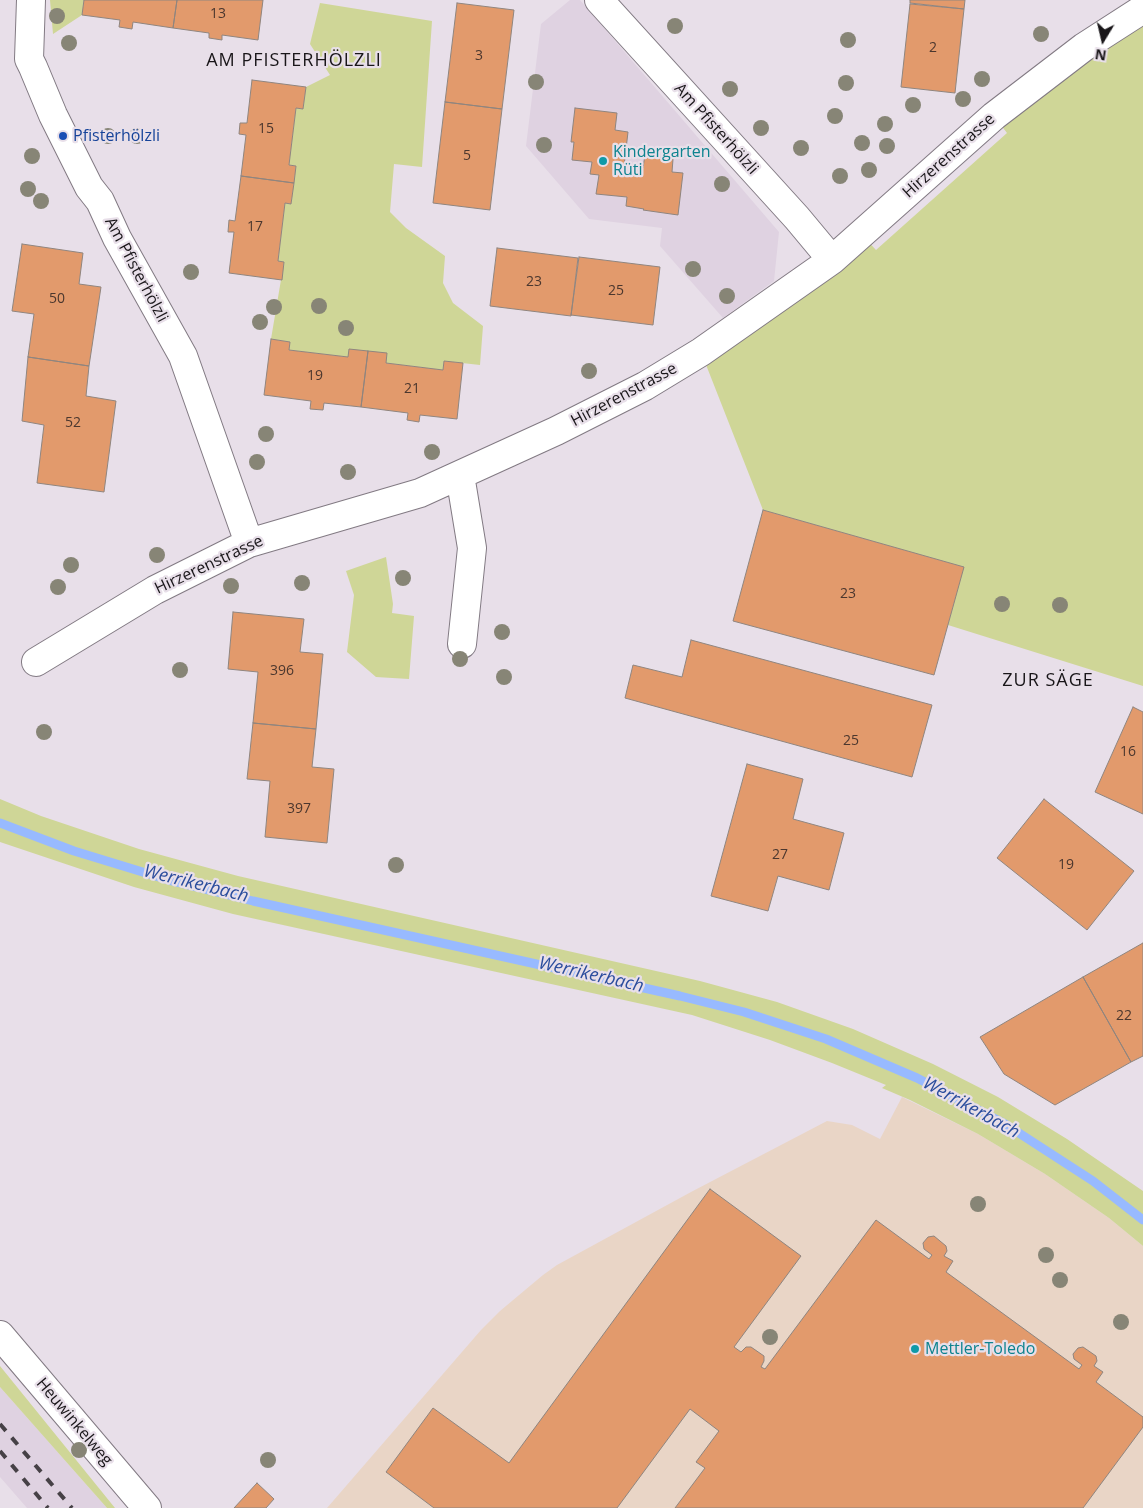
<!DOCTYPE html>
<meta charset="utf-8">
<style>
body{margin:0}
#map{position:relative;width:1143px;height:1508px;overflow:hidden;background:#e8dfe9;font-family:"Open Sans",sans-serif}
canvas{display:block}
.north{position:absolute;left:1078px;top:15px;width:50px;height:50px;-webkit-text-stroke:4px #e8dfe9;paint-order:stroke;rotate:189deg;font-size:14px;font-weight:700;line-height:20px;text-align:center;color:#191619}
.north::after{content:'';display:block;margin:auto;width:18px;height:22px;background:#191619;clip-path:polygon(50% 0,100% 100%,50% 72%,0 100%)}
</style>
<div id="map">
<canvas width="1143" height="1508"></canvas>
<div class="north">N</div>
</div>
<script>
const context = document.querySelector('canvas').getContext('2d');
context.lineJoin = 'round';
function fill(path, color) {
  context.fillStyle = color;
  context.fill(path, 'evenodd');
}
function poly(rows) {
  const path = new Path2D();
  for (const r of rows) {
    path.moveTo(r[0], r[1]);
    for (let i = 2; i < r.length; i += 2) path.lineTo(r[i], r[i + 1]);
  }
  return path;
}
function stroke(path, color, width, dash) {
  context.strokeStyle = color;
  context.lineWidth = width;
  context.lineCap = dash ? 'butt' : 'round';
  context.setLineDash(dash || []);
  context.stroke(path);
}
function drawText(font, color, halo, rows, align = 'center') {
  context.font = font + ' "Open Sans",sans-serif';
  context.lineWidth = 4.5;
  context.setLineDash([]);
  context.textBaseline = 'middle';
  context.strokeStyle = halo;
  context.fillStyle = color;
  for (const [text, x, y, turn = 0] of rows) {
    context.save();
    context.translate(x, y);
    context.rotate((+turn || 0) * Math.PI / 180);
    context.textAlign = isNaN(turn) ? turn : align;
    if (halo) context.strokeText(text, 0, 0);
    context.fillText(text, 0, 0);
    context.restore();
  }
}
const industrial = poly([
 [902,1097,978,1134,1045,1174,1109,1218,1143,1246,1143,1508,327,1508,481,1330,500,1311,543,1275,557,1265,691,1192,827,1121,852,1125,880,1139]
]);
const built = poly([
 [570,0,580,0,779,232,774,281,723,318,660,246,662,228,589,219,526,146,541,24],
 [0,1387,107,1508,27,1508,0,1477]
]);
const green = poly([
 [50,0,84,0,82,15,53,34],
 [320,3,432,21,422,167,394,164,390,212,406,228,445,256,443,283,453,303,483,326,480,365,444,361,443,370,386,363,348,357,289,350,290,342,271,339,284,262,278,261,285,203,291,204,296,166,289,165,296,108,303,109,306,87,330,75,310,44],
 [1143,9,1143,686,948,625,963,567,763,510,701,352,862,235,876,250,1007,133,994,116],
 [386,557,393,604,392,613,414,616,409,679,376,677,347,652,354,595,346,571],
 [0,799,41,816,139,849,238,876,700,981,777,1002,853,1029,933,1064,998,1097,1067,1139,1143,1191,1143,1246,1109,1218,1045,1174,978,1134,910,1100,882,1088,886,1085,832,1063,770,1040,692,1015,233,914,134,887,0,842],
 [0,1366,115,1508,107,1508,0,1387]
]);
const stream = poly([
 [0,823,74,851,172,881,253,901,680,996,744,1012,826,1039,917,1078,1005,1124,1093,1181,1143,1220]
]);
const building = poly([
 [84,0,177,0,173,28,133,22,132,29,119,27,120,20,82,15,84,0],
 [177,0,263,0,258,40,222,35,222,40,209,38,209,33,173,28,177,0],
 [910,0,965,0,964,9,910,3,910,0],
 [457,3,514,10,502,109,445,102,457,3],
 [910,4,964,9,955,93,901,87,910,4],
 [252,80,306,87,303,109,296,108,289,165,296,166,294,183,241,176,246,135,239,134,240,123,247,123,252,80],
 [445,102,502,109,490,210,433,203,445,102],
 [575,108,617,113,615,130,628,132,624,166,643,168,645,155,673,159,672,172,683,173,678,215,643,210,644,209,626,206,627,197,596,194,599,175,590,174,592,162,572,160,574,142,571,142,575,108],
 [241,176,294,183,291,204,285,203,278,261,284,262,282,280,229,273,234,232,228,232,229,220,235,221,241,176],
 [22,244,83,253,79,284,101,287,89,366,28,357,34,314,12,311,22,244],
 [497,248,578,258,571,316,490,306,497,248],
 [579,257,660,267,653,325,571,315,579,257],
 [271,339,290,342,289,350,348,357,349,349,368,351,361,407,324,403,323,410,310,409,311,401,264,395,271,339],
 [368,351,387,353,386,363,443,370,444,361,463,363,457,419,420,415,419,422,407,420,408,413,361,407,368,351],
 [28,357,89,366,86,396,116,401,104,492,37,483,44,425,22,421,28,357],
 [763,510,964,567,934,675,733,621,763,510],
 [233,612,304,619,300,652,323,654,316,729,253,723,258,672,228,669,233,612],
 [691,640,932,705,912,777,625,698,633,665,682,677,691,640],
 [1133,707,1143,712,1143,814,1095,792,1133,707],
 [253,723,316,729,312,767,334,769,327,843,265,837,270,781,247,779,253,723],
 [747,764,803,779,793,819,844,833,829,890,778,876,768,911,711,896,747,764],
 [1044,799,1134,871,1087,930,997,858,1044,799],
 [1143,943,1143,1056,1131,1062,1083,977,1143,943],
 [1083,977,1131,1062,1055,1105,1004,1074,980,1037,1083,977],
 [710,1189,801,1256,734,1347,741,1352,746,1347,751,1347,764,1356,764,1361,761,1367,765,1369,876,1220,929,1259,932,1255,924,1249,923,1243,928,1237,934,1236,946,1246,947,1251,944,1256,953,1261,946,1272,1079,1369,1082,1365,1074,1359,1073,1354,1078,1348,1083,1347,1096,1356,1097,1361,1094,1366,1103,1372,1096,1382,1143,1417,1143,1427,1083,1508,675,1508,705,1468,696,1462,719,1431,690,1409,617,1508,434,1508,386,1472,433,1408,509,1463,710,1189],
 [257,1483,274,1499,266,1508,234,1508,257,1483]
]);
const minor = poly([
 [31,0,29,59,33,67,53,115,89,187,100,201,117,238,183,356,249,543],
 [599,0,797,218,832,260],
 [460,475,472,548,462,644],
 [36,662,155,590,249,543,420,493,556,431,645,386,701,352,832,260,994,116,1084,47,1143,9],
 [0,1335,147,1508]
]);
const rail = poly([
 [0,1424,72,1508],
 [0,1451,48,1508]
]);
const trees = [
 [57,16],
 [675,26],
 [1041,34],
 [848,40],
 [69,43],
 [982,79],
 [536,82],
 [846,83],
 [730,89],
 [963,99],
 [913,105],
 [835,116],
 [885,124],
 [761,128],
 [108,136],
 [137,136],
 [862,143],
 [544,145],
 [887,146],
 [801,148],
 [32,156],
 [869,170],
 [840,176],
 [722,184],
 [28,189],
 [41,201],
 [693,269],
 [191,272],
 [727,296],
 [319,306],
 [274,307],
 [260,322],
 [346,328],
 [589,371],
 [266,434],
 [432,452],
 [257,462],
 [348,472],
 [157,555],
 [71,565],
 [403,578],
 [302,583],
 [231,586],
 [58,587],
 [1002,604],
 [1060,605],
 [502,632],
 [460,659],
 [180,670],
 [504,677],
 [44,732],
 [396,865],
 [978,1204],
 [1046,1255],
 [1060,1280],
 [1121,1322],
 [770,1337],
 [79,1450],
 [268,1460]
];
const markers = [
 [63,136,5,"#1a4fb4"],
 [603,161,5,"#0f9aa8"],
 [915,1349,5,"#0f9aa8"]
];
const numberNames = [
 ["13",218,14],
 ["2",933,48],
 ["3",479,56],
 ["15",266,129],
 ["5",467,156],
 ["17",255,227],
 ["23",534,282],
 ["25",616,291],
 ["50",57,299],
 ["19",315,376],
 ["21",412,389],
 ["52",73,423],
 ["23",848,594],
 ["396",282,671],
 ["25",851,741],
 ["16",1128,752],
 ["397",299,809],
 ["27",780,855],
 ["19",1066,865],
 ["22",1124,1016]
];
const streetNames = [
 ["Am Pfisterhölzli",716,129,48],
 ["Hirzerenstrasse",949,156,-42],
 ["Am Pfisterhölzli",136,270,62],
 ["Hirzerenstrasse",624,395,-28],
 ["Hirzerenstrasse",209,565,-25],
 ["Heuwinkelweg",74,1422,50]
];
const transitNames = [
 ["Pfisterhölzli",73,136]
];
const cultureNames = [
 ["Kindergarten",613,152],
 ["Rüti",613,170],
 ["Mettler-Toledo",925,1349]
];
const neighbourhoodNames = [
 ["AM PFISTERHÖLZLI",294,61],
 ["ZUR SÄGE",1048,681]
];
const waterNames = [
 ["Werrikerbach",196,884,14],
 ["Werrikerbach",591,975,13],
 ["Werrikerbach",971,1108,29]
];
fill(industrial, '#e9d5c6');
fill(built, '#dfd2e1');
fill(green, '#cfd697');
stroke(stream, '#98baff', 9);
fill(building, '#e29a6c');
stroke(building, '#8f857f', 1);
stroke(minor, '#827a83', 30);
stroke(minor, '#fff', 28);
stroke(rail, '#464146', 4, [9, 9]);
context.fillStyle = '#878576';
for (const [x, y] of trees) {
  context.beginPath();
  context.arc(x, y, 8, 0, 2 * Math.PI);
  context.fill();
}
for (const [x, y, r, color] of markers) {
  const dot = new Path2D();
  dot.arc(x, y, r, 0, 2 * Math.PI);
  context.fillStyle = color;
  context.fill(dot);
  stroke(dot, '#e8dfe9', 2);
}
drawText('14px', '#4b372e', null, numberNames);
drawText('16px', '#191619', '#e8dfe9', streetNames);
drawText('16px', '#164399', '#e8dfe9', transitNames, 'left');
drawText('16px', '#0d838f', '#e8dfe9', cultureNames, 'left');
context.letterSpacing = '1px';
drawText('18px', '#191619', '#e8dfe9', neighbourhoodNames);
context.letterSpacing = '0px';
drawText('italic 18px', '#2b4d9d', '#e8dfe9', waterNames);
</script>
